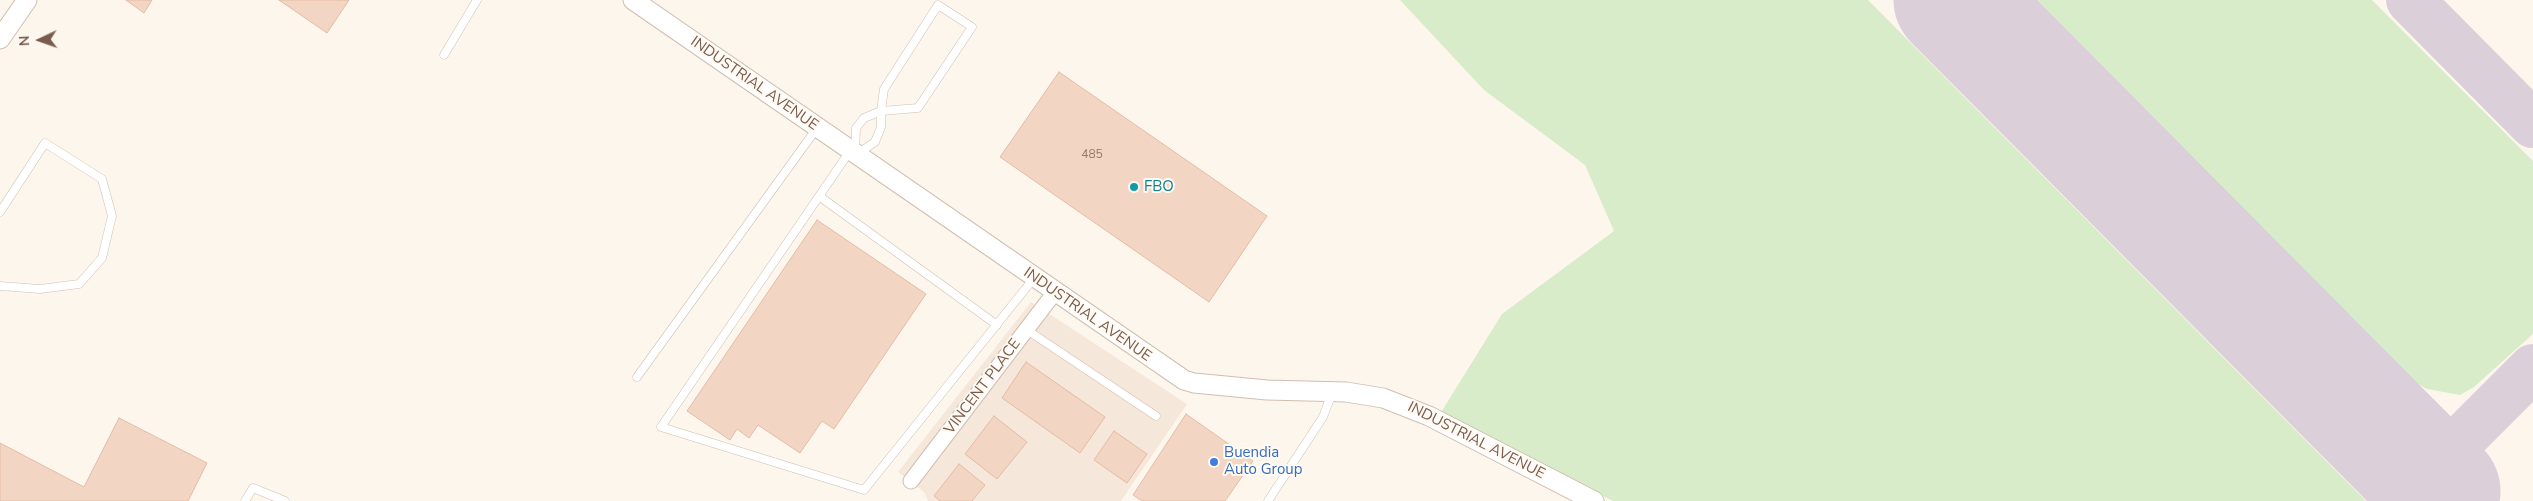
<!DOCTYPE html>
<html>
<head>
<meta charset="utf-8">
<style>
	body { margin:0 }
	#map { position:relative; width:2533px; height:501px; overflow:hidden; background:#fdf6ec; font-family:"Nunito Sans",sans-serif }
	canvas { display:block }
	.north { position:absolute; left:15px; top:15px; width:50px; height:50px; -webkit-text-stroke:4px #fffaf3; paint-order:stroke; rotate:267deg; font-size:14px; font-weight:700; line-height:20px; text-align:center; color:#7a5c4d }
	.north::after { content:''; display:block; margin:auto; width:18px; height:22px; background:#7a5c4d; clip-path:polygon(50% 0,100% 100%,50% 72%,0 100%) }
</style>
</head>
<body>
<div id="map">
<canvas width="2533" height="501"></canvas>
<div class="north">N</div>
</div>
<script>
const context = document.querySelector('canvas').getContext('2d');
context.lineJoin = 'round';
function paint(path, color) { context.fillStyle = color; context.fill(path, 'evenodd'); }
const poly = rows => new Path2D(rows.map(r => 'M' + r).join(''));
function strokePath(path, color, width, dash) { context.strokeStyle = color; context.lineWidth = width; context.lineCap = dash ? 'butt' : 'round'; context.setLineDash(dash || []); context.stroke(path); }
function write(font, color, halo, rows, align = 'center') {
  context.font = font + ' "Nunito Sans",sans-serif'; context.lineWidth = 4; context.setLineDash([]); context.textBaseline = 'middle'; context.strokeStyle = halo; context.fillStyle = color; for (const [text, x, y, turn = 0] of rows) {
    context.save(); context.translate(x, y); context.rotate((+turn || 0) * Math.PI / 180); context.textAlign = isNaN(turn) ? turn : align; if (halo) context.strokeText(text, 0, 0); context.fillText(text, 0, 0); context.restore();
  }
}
paint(poly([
	[1031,302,1187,404,1121,501,928,501,924,492,898,472]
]), '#f5e8da');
paint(poly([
	[1400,0,1868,0,2366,501,1613,501,1440,414,1502,314,1614,231,1585,165,1484,90],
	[2031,0,2372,0,2533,161,2533,334,2474,387,2460,395,2427,389,2410,379]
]), '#d8ecc9');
strokePath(poly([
	[2410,0,2533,124],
	[2426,475,2533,368]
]), '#dbcfda', 48);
strokePath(poly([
	[1953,0,2441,491]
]), '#dbcfda', 119);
const building = poly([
	[126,0,152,0,144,13,126,0],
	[279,0,349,0,327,33,279,0],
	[1059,72,1267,216,1209,302,1000,157,1059,72],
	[817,220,926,294,834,429,822,421,800,453,758,425,749,438,737,429,730,440,687,411,817,220],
	[1026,362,1105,417,1080,453,1002,398,1026,362],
	[1186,414,1253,461,1225,501,1142,501,1133,495,1186,414],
	[994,416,1027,442,997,479,965,454,994,416],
	[119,418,207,463,188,501,0,501,0,443,84,487,119,418],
	[1114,431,1147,454,1127,483,1094,460,1114,431],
	[959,464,985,485,972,501,940,501,934,496,959,464]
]);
paint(building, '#f3d5c3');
strokePath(building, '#e6bba3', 1);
const service = poly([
	[444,55,477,0],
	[850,151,661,427,864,490,1034,278],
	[855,153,856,128,864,118,881,111,918,108,972,27,938,5,884,89,881,111,881,127,875,142,857,154],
	[819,196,997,325],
	[0,212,45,143,102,179,112,216,102,258,79,284,40,289,0,286],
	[1027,330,1156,416],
	[637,377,817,128],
	[245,501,253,488,285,501],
	[1268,501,1323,417,1332,393]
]);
const minor = poly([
	[911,481,1055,292]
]);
const tertiary = poly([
	[633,0,1184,380,1194,383,1267,390,1346,392,1383,398,1429,416,1594,501],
	[0,39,27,0]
]);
strokePath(service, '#d1beb0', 9);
strokePath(minor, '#d1beb0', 17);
strokePath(tertiary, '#d1beb0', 21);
strokePath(service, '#fff', 8);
strokePath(minor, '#fff', 15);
strokePath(tertiary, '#fff', 19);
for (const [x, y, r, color] of [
	[1134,187,5,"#0f9aa8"],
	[1214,462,5,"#3f7fe0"]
]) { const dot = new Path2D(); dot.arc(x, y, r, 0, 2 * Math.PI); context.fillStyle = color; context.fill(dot); strokePath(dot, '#fffaf3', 2); }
write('12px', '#987a6a', null, [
	["485",1092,155]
]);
write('15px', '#7a5c4d', '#fffaf3', [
	["INDUSTRIAL AVENUE",754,84,35],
	["INDUSTRIAL AVENUE",1087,315,35],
	["VINCENT PLACE",983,387,-53],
	["INDUSTRIAL AVENUE",1476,441,27]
]);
write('15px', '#0d838f', '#fffaf3', [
	["FBO",1144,187]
], 'left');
write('15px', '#366cbe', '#fffaf3', [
	["Buendia",1224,453],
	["Auto Group",1224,470]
], 'left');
</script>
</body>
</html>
